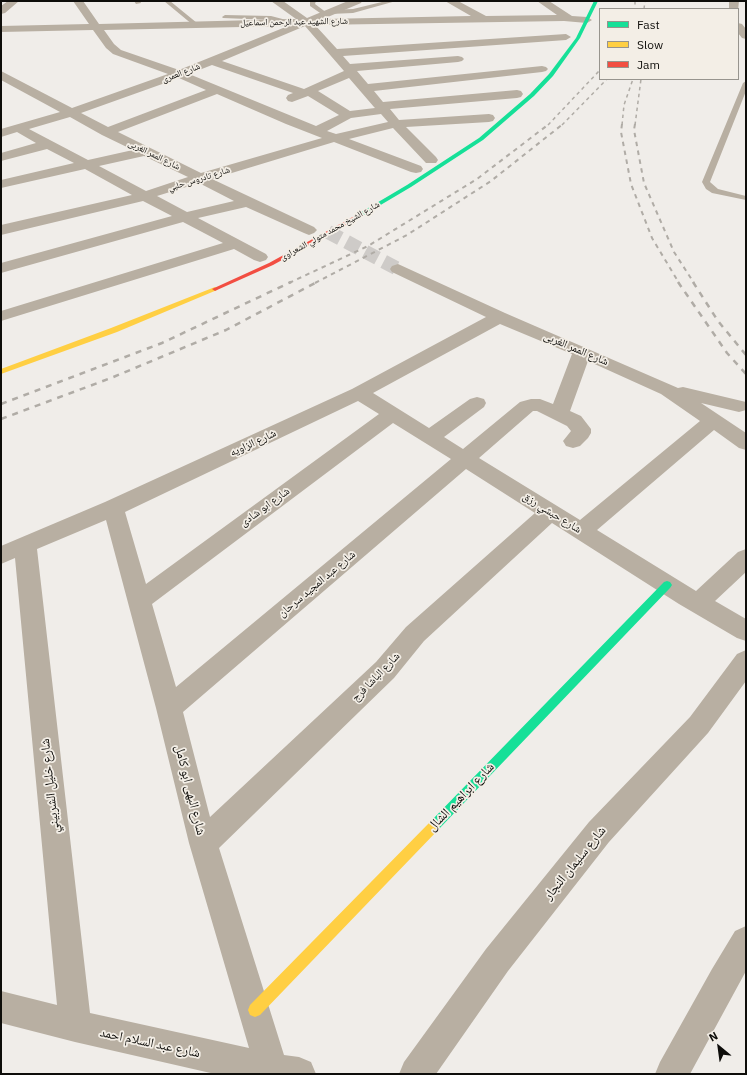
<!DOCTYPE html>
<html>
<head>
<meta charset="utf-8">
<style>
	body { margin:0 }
	#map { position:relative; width:747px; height:1075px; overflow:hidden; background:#f0ede9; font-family:"IBM Plex Sans",sans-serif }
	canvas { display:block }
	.frame { position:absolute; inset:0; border:2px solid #0e0d0a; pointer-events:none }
	.legend { position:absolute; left:599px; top:8px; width:140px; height:72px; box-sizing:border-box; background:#f3eee6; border:1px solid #97948e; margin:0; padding:5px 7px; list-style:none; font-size:12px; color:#0e0d0a }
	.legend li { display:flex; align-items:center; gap:8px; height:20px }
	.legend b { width:20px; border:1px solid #97948e }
	.north { position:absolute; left:699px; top:1027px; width:40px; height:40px; -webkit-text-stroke:3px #f3eee6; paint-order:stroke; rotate:331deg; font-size:11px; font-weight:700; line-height:16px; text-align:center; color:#0e0d0a }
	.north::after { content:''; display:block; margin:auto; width:14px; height:18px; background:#0e0d0a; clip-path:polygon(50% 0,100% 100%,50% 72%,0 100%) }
</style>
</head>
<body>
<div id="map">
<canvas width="747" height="1075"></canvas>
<div class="frame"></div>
<ul class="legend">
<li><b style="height:5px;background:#16e098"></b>Fast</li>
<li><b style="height:5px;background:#ffcf43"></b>Slow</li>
<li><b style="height:5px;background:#f24e42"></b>Jam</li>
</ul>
<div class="north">N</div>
</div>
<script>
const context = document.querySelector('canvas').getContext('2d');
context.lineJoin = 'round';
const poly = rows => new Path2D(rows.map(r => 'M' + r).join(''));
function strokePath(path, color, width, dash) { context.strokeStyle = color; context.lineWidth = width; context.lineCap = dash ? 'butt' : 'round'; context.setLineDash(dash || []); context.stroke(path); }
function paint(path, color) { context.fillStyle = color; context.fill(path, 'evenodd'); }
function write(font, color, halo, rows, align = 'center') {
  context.font = font + ' "IBM Plex Sans","Noto Naskh Arabic",sans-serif'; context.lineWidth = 3.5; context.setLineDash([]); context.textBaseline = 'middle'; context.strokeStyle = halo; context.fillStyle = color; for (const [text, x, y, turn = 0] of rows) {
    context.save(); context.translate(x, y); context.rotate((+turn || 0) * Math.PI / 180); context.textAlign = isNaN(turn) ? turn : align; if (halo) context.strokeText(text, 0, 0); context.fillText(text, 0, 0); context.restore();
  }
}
strokePath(poly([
	[328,232,398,269]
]), '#cecbc8', 14, [14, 7]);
paint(poly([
	[134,1,140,1,141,3,136,4,134,1],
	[164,1,170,1,197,23,197,25,193,25,164,1],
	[310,1,316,1,315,4,327,13,327,15,323,15,310,6,310,1],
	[386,1,396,1,353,13,330,14,327,12,330,10,353,9,386,1],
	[225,15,271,16,294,22,291,24,271,20,223,18,222,17,225,15],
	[746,81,746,91,710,182,718,189,746,196,746,200,712,193,706,189,702,182,743,83,746,81]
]), '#b8afa2');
paint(poly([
	[8,1,19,1,5,13,1,14,1,6,8,1],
	[73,1,83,1,99,24,296,19,271,1,283,1,307,18,348,1,362,1,361,3,323,19,471,16,445,1,458,1,486,16,557,15,537,1,549,1,572,16,587,17,592,20,587,23,564,21,315,25,337,49,566,34,571,37,566,40,343,56,350,64,458,56,462,57,464,59,462,61,458,62,357,71,368,84,542,66,546,67,548,69,546,71,542,72,374,91,383,102,517,90,521,91,523,94,521,97,517,98,390,109,399,120,489,114,493,115,495,118,493,121,489,122,406,127,436,157,438,160,436,163,426,163,393,128,349,139,421,166,423,169,421,172,416,173,411,172,334,142,212,179,314,227,317,230,314,233,309,235,304,233,246,207,198,218,266,254,268,257,266,260,260,262,254,260,234,249,1,321,1,311,223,243,183,222,1,273,1,263,172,216,143,201,1,235,1,225,132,195,85,169,1,188,1,180,74,163,47,149,1,161,1,153,36,143,17,132,1,137,1,129,60,112,1,80,1,71,72,108,168,74,113,54,106,48,93,30,1,32,1,26,89,24,73,1],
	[288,26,179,70,121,50,114,44,104,30,288,26],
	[305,26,344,71,304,89,222,61,305,26],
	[212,65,293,93,288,95,286,98,288,101,292,102,308,96,339,115,316,126,189,74,212,65],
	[179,78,206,90,108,127,81,113,179,78],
	[349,78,374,107,375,108,350,111,318,91,349,78],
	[217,94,286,124,322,138,201,173,118,132,217,94],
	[381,114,388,122,336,134,327,131,351,118,381,114],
	[70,117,102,135,133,150,88,160,29,129,70,117],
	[144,156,188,177,146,191,99,166,144,156],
	[199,183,234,201,187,212,157,196,199,183],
	[729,1,739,1,738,11,738,9,729,9,729,1],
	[738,23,742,24,746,29,746,39,742,38,738,33,738,23],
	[398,264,505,313,678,388,683,387,746,402,746,410,739,412,701,403,746,433,746,450,739,448,714,430,597,530,696,591,738,552,746,549,746,572,715,601,746,619,746,641,737,638,679,604,552,523,424,641,394,678,219,848,284,1055,299,1057,311,1062,316,1074,215,1074,75,1042,1,1023,1,991,57,1005,15,558,1,564,1,546,105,502,352,389,486,317,392,272,390,269,392,266,398,264],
	[500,324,572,354,553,404,540,399,531,399,520,402,463,449,444,437,484,407,486,403,484,399,477,397,470,399,429,428,373,393,500,324],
	[588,361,661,394,700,421,580,520,479,458,533,411,537,411,567,426,571,431,563,441,566,446,573,448,580,446,588,438,591,433,591,429,581,416,570,411,588,361],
	[358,401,379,414,146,584,125,512,358,401],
	[393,423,451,459,176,687,152,604,393,423],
	[466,469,535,513,406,627,376,662,210,817,183,712,466,469],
	[106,520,156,708,189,843,249,1048,90,1013,37,549,106,520],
	[746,650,746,681,708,733,609,842,508,971,436,1074,399,1074,404,1062,486,949,589,822,690,717,737,654,746,650],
	[746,926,746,971,690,1074,655,1074,660,1062,712,969,735,931,746,926]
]), '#b8afa2');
paint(poly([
	[594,1,598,1,580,38,553,76,534,96,483,140,411,187,362,216,358,216,358,214,407,185,479,138,530,94,549,74,576,38,594,1],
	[667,581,670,582,672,585,670,588,438,830,434,832,430,830,428,826,430,822,664,582,667,581]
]), '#16e098');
paint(poly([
	[215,287,218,289,217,290,117,332,1,374,1,369,111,328,215,287],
	[434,820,438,822,440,826,438,830,260,1015,255,1017,250,1015,248,1010,250,1005,430,822,434,820]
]), '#ffcf43');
paint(poly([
	[360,213,363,215,362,216,273,265,217,290,215,291,212,289,269,263,360,213]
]), '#f24e42');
strokePath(poly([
	[635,1,635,9],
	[644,9,645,1],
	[548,125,600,70],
	[562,125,607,79],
	[622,125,624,105,633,79],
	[635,125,641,79]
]), '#b0aca6', 1.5, [3.5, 3.5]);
strokePath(poly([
	[622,124,621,132,631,184,652,238,679,283],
	[635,124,634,130,644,183,674,252,694,283],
	[289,283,368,246,477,179,549,124],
	[315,283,407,235,491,181,563,124]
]), '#b0aca6', 2, [4.5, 4.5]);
strokePath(poly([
	[678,282,727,353,746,374],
	[693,282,718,321,746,355],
	[1,404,162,343,291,282],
	[1,419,111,378,226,330,317,282]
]), '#b0aca6', 2.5, [6, 6]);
write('9px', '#0e0d0a', '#f3eee6', [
	["شارع الشهيد عبد الرحمن اسماعيل",294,22,-1],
	["شارع العمرى",181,73,-21],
	["شارع الممر الغربى",154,155,26],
	["شارع تادروس حلبي",199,179,-17],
	["شارع الشيخ محمد متولي الشعراوى",330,231,-29]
]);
write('11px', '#0e0d0a', '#f3eee6', [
	["شارع الممر الغربى",576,349,23],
	["شارع الزاويه",253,443,-25],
	["شارع ابو شادى",265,507,-36],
	["شارع حبشي رزق",552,513,32],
	["شارع عبد المجيد سرحان",317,584,-40],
	["شارع الباشا فرج",376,677,-46]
]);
write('13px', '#0e0d0a', '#f3eee6', [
	["شارع خليل الشربيني",50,786,-96],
	["شارع البهى ابو كامل",190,790,76],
	["شارع ابراهيم الشال",461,797,-46],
	["شارع سليمان النجار",575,863,-51],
	["شارع عبد السلام احمد",150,1043,12]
]);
</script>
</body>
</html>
